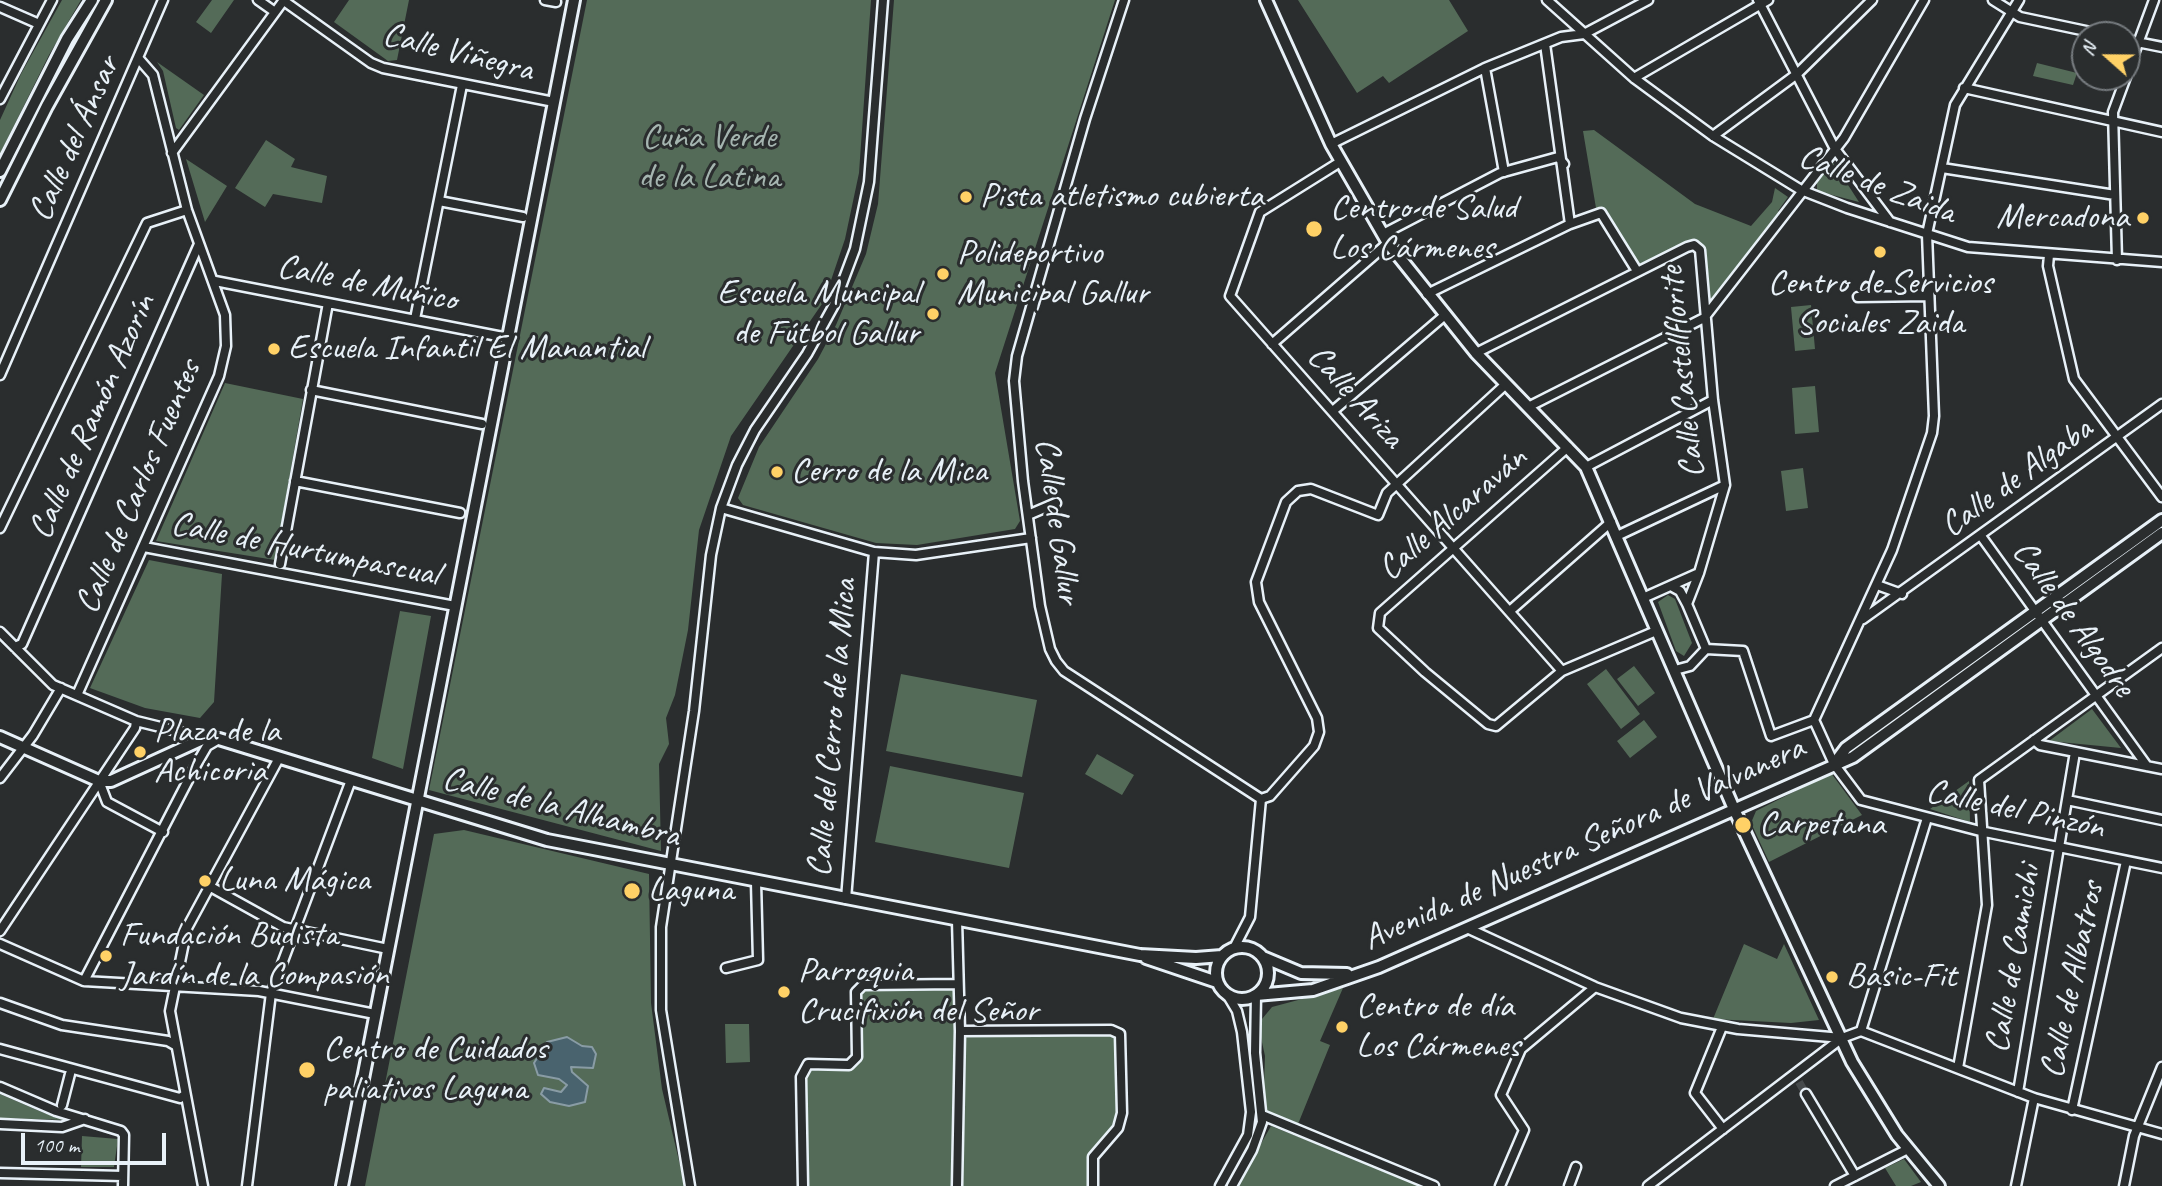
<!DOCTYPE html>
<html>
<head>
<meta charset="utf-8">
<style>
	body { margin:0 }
	#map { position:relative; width:2162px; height:1186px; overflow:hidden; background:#2a2d2e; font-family:Caveat,sans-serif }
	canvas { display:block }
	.north { position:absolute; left:2071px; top:21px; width:70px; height:70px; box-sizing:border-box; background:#2a2d2e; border:2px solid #767b7f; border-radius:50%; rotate:291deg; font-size:19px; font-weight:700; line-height:28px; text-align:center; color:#e8f1f8 }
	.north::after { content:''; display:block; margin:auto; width:24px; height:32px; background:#ffd166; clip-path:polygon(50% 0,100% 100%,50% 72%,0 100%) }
	.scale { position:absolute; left:21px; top:1133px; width:145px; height:32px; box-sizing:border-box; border:4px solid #e8f1f8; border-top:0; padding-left:9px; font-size:21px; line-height:24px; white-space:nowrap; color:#e8f1f8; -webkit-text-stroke:5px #2a2d2e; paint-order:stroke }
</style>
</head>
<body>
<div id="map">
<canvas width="2162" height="1186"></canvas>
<div class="north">N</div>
<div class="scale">100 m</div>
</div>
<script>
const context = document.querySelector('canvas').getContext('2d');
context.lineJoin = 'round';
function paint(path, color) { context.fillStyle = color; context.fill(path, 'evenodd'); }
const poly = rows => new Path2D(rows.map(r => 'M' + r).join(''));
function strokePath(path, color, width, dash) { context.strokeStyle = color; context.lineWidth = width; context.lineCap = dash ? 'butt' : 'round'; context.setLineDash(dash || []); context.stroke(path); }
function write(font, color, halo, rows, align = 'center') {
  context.font = font + ' Caveat,sans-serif'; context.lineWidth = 6; context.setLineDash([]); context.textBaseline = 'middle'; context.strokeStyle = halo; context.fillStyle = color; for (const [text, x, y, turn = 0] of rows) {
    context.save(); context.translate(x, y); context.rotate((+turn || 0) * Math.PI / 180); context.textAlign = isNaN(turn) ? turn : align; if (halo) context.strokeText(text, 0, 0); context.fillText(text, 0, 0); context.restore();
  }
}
paint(poly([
	[62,0,81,0,49,55,0,154,0,120,21,74],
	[212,0,234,0,211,33,196,22],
	[349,0,409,0,397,60,388,61,334,22],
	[587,0,871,0,859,173,845,239,824,301,731,436,699,530,688,630,675,695,666,718,669,744,659,764,661,851,429,790],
	[894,0,1115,0,995,373,1020,521,1015,529,917,545,876,543,743,505,738,498,759,447,818,359,836,325,866,254,878,204],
	[1298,0,1449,0,1468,31,1389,83,1383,76,1357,93],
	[157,62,204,95,179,130,176,128,163,71],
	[2037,63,2077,73,2073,85,2033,76],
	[1594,130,1695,204,1751,226,1772,202,1775,188,1788,197,1778,211,1782,214,1704,318,1700,250,1694,245,1637,271,1596,208,1583,131],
	[266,140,295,159,291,167,327,176,322,203,273,194,265,207,235,188],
	[186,159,227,186,205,222],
	[1833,163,1843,172,1841,174,1859,202,1817,191,1817,181],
	[1811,305,1815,349,1795,351,1791,307],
	[225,383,303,399,275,560,156,541],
	[1815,386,1819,432,1795,434,1792,388],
	[1803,468,1808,508,1786,511,1781,471],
	[149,560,222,574,214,702,200,718,145,708,90,688],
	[1668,595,1675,599,1692,643,1684,656,1676,651,1658,602],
	[400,611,431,616,403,769,372,758],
	[1634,666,1655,693,1638,706,1617,679],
	[1606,669,1640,714,1621,729,1587,684],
	[901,674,1037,700,1022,777,886,751],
	[2092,709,2121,748,2049,741],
	[1644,720,1657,737,1630,758,1617,741],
	[1097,754,1134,775,1122,795,1085,774],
	[890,766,1024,793,1009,868,875,842],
	[1831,773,1862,815,1769,862,1751,823,1756,811],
	[1969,781,1970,822,1930,809],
	[464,830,649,874,651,1003,662,1089,685,1186,365,1186,434,834],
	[1744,944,1777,959,1784,944,1819,1020,1791,1023,1713,1019],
	[958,984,960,1031,1111,1030,1123,1043,1118,1128,1093,1157,1093,1186,803,1186,804,1067,849,1065,857,1057,856,992,863,985],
	[1343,988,1320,1041,1330,1045,1296,1129,1263,1115,1265,1056,1260,1033,1262,1019,1272,1007],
	[725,1024,749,1024,750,1062,726,1063],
	[0,1094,44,1113,65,1120,0,1118],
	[1271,1126,1423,1186,1237,1186],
	[82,1136,118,1139,114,1167,81,1167],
	[1904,1159,1921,1182,1911,1186,1896,1186,1885,1168]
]), '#546b58');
const water = poly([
	[567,1037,582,1046,592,1047,596,1054,593,1068,571,1067,572,1072,588,1086,585,1102,569,1106,550,1102,541,1094,544,1088,561,1092,567,1085,559,1079,538,1075,534,1063,547,1042,567,1037]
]);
paint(water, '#49636e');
strokePath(water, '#899ca5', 2);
strokePath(poly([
	[1799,1082,1806,1094]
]), '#464a4c', 8, [8, 4]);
const street = poly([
	[258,0,275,12],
	[545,0,556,2],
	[1124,0,1085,119,1017,356,1014,381,1023,481,1040,606,1050,649,1056,661,1064,671,1261,799,1250,917,1234,948],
	[1547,0,1634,78,1713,136,1801,190,1847,208,1968,247,2162,262],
	[1758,0,1835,149,1890,222],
	[1993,0,2020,17,2105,35],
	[284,1,371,63,383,68,554,102],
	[0,7,39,24],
	[2127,40,2162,47],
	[1545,44,1570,224],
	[1485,68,1504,172],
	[2127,73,2154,0],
	[1634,78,1768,0],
	[1964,88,2162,132],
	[0,99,52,0],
	[1713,136,1797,74,1872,0],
	[1331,144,1485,68,1561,37,1584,34,1648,0],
	[172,153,284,0],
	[1340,162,1260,212,1230,296,1562,671],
	[1942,168,2115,195],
	[439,201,523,217],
	[1383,234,1500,173,1558,157,1564,164],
	[2049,255,2048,266,2074,379,2162,497],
	[2117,260,2113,112,2126,77],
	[215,281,508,338],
	[1427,294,1570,224,1601,213,1637,271],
	[1858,297,1928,296],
	[415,319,462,85],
	[1272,344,1388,243],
	[1476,353,1687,247,1694,245,1700,250,1713,400,1725,485,1699,573,1687,604,1706,649],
	[0,375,163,0],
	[311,390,482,424],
	[1528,407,1704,318,1844,138,1924,0],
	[1334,410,1445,315],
	[1568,447,1380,613,1378,628,1425,672,1488,724,1496,726,1562,671,1656,631],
	[1586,467,1713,400],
	[295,481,460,513],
	[721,508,874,552],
	[1028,515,1056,503],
	[0,528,147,223,187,210],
	[1617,536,1725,485],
	[1981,536,2147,766],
	[144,547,455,606],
	[280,564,328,303],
	[1877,585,1902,594],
	[1671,586,1680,591,1687,604],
	[1643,598,1699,573],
	[1511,610,1611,522],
	[1863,619,2162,404],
	[0,632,53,685,136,721,205,738],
	[15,647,22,644,199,244],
	[1675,670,1690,666,1706,649,1743,651,1771,736,1814,720],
	[77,695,219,376,226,346,225,315,187,210,153,75,139,59],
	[1814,720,1892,550,1932,433,1934,416,1927,234,1955,105,2019,0],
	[1814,720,1834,764,1861,800,1980,831,2162,868],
	[2034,740,2040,745,2162,769],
	[0,778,33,735,61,688],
	[99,781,107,802,163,832],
	[1261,799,1270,796,1314,746,1319,732,1317,718,1259,602,1256,582,1286,502,1298,491,1311,489,1378,515,1387,493,1506,384],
	[2067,800,2162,820],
	[209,886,283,927,388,949],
	[846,899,874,552,916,555,1031,538],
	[957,920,960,1031,1111,1030,1120,1034,1122,1113,1118,1128,1093,1157,1093,1186],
	[1467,928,1595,987,1681,1018,1738,1029,1842,1038,1861,1031,2034,1098,2162,1134],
	[0,931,135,728,136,721],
	[0,944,84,981,259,991,375,1014],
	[726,968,758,960,756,882],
	[84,981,196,765,207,746,219,739],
	[0,1003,62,1025,168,1041,175,1045],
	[1722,1027,1695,1093,1723,1129],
	[1861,1031,1927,818],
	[0,1049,180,1098,185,1095],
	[1958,1068,1987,905,1979,780,2162,648],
	[0,1087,56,1111,121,1131,124,1135,123,1186],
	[2018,1092,2075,752],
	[1806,1094,1855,1176],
	[62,1105,70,1074],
	[2072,1110,2126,861],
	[1262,1115,1434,1186],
	[0,1124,62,1127,85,1119],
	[0,1173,123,1176],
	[203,1186,170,1011,187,928,279,758],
	[247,1186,271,993,351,780],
	[690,1186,661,1010,661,927,694,711,711,555,721,508,737,465,755,430,807,354,834,305,855,249,869,182,883,0],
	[803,1186,801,1077,808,1064,849,1065,857,1057,856,992,863,985,958,984],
	[957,1186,960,1031],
	[1220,1186,1248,1135,1251,1112,1242,1032,1237,1011,1228,996],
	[1232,1186,1252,1150,1262,1122,1255,1053,1256,995],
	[1500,1186,1524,1130,1501,1095,1521,1049,1595,987],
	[1569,1186,1576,1167],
	[1648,1186,1842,1038],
	[1835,1186,1908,1149],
	[2016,1186,2034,1098],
	[2124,1186,2134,1136,2162,1067]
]);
const secondary = poly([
	[1266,0,1331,144,1388,243,1476,353,1586,467,1734,809,1852,1062,1897,1135,1939,1186],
	[0,171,67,39,92,0],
	[0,200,47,106,106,0],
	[0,737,99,781,111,781,205,738,219,739,547,840,1140,955,1196,958,1222,956],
	[1834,764,1846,748,2162,520],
	'1216 973a26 26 0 1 1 52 0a26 26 0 1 1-52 0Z',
	[1263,957,1301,973,1347,974],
	[1146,958,1217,982],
	[1256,995,1313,990,1379,967,1853,757,2162,533],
	[342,1186,574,0]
]);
strokePath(street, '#e8f1f8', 13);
strokePath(secondary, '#e8f1f8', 16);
strokePath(street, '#2a2d2e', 8);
strokePath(secondary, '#2a2d2e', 10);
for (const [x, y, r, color] of [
	[966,197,7,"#ffd166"],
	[2143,218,7,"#ffd166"],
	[1314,229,9,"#ffd166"],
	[1880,252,7,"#ffd166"],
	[943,274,7,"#ffd166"],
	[933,314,7,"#ffd166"],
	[274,349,7,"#ffd166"],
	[777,472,7,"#ffd166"],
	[140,752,7,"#ffd166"],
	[1743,825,9,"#ffd166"],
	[205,881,7,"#ffd166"],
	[632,891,9,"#ffd166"],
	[106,956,7,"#ffd166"],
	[1832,977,7,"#ffd166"],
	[784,992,7,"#ffd166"],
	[1342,1027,7,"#ffd166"],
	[307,1070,9,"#ffd166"]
]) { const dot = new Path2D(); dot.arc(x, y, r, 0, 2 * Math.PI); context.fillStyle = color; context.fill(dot); strokePath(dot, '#2a2d2e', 2.5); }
write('35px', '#e8f1f8', '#2a2d2e', [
	["Calle Viñegra",458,53,14],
	["Calle del Ánsar",75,139,-66],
	["Calle de Zaida",1877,185,21],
	["Calle de Muñico",367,284,11],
	["Calle Castellflorite",1683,372,-96],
	["Calle Ariza",1355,397,48],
	["Calle de Ramón Azorín",93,417,-66],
	["Calle de Algaba",2017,478,-36],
	["Calle de Carlos Fuentes",139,487,-67],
	["Calle Alcaraván",1453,514,-41],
	["Calle de Gallur",1057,521,82],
	["Calle de Hurtumpascual",305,550,11],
	["Calle de Algodre",2073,619,54],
	["Calle del Cerro de la Mica",833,728,-85],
	["Calle de la Alhambra",561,808,14],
	["Calle del Pinzón",2015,810,12],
	["Avenida de Nuestra Señora de Valvanera",1584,844,-24],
	["Calle de Camichi",2014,959,-80],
	["Calle de Albatros",2073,980,-78]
]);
write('35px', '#a5b5b0', '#2a2d2e', [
	["Cuña Verde",709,138],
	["de la Latina",709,178]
]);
write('35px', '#e8f1f8', '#2a2d2e', [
	["Pista atletismo cubierta",980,197],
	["Centro de Salud",1330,209],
	["Los Cármenes",1330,249],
	["Mercadona",2129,218,"right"],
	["Polideportivo",957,254],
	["Municipal Gallur",957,294],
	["Centro de Servicios",1880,284,"center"],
	["Sociales Zaida",1880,324,"center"],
	["Escuela Muncipal",919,294,"right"],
	["de Fútbol Gallur",919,334,"right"],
	["Escuela Infantil El Manantial",288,349],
	["Cerro de la Mica",791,472],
	["Plaza de la",154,732],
	["Achicoria",154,772],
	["Carpetana",1759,825],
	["Luna Mágica",219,881],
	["Laguna",648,891],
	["Fundación Budista",120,936],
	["Jardín de la Compasión",120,976],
	["Parroquia",798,972],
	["Crucifixión del Señor",798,1012],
	["Basic-Fit",1846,977],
	["Centro de día",1356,1007],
	["Los Cármenes",1356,1047],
	["Centro de Cuidados",323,1050],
	["paliativos Laguna",323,1090]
], 'left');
</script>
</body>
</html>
